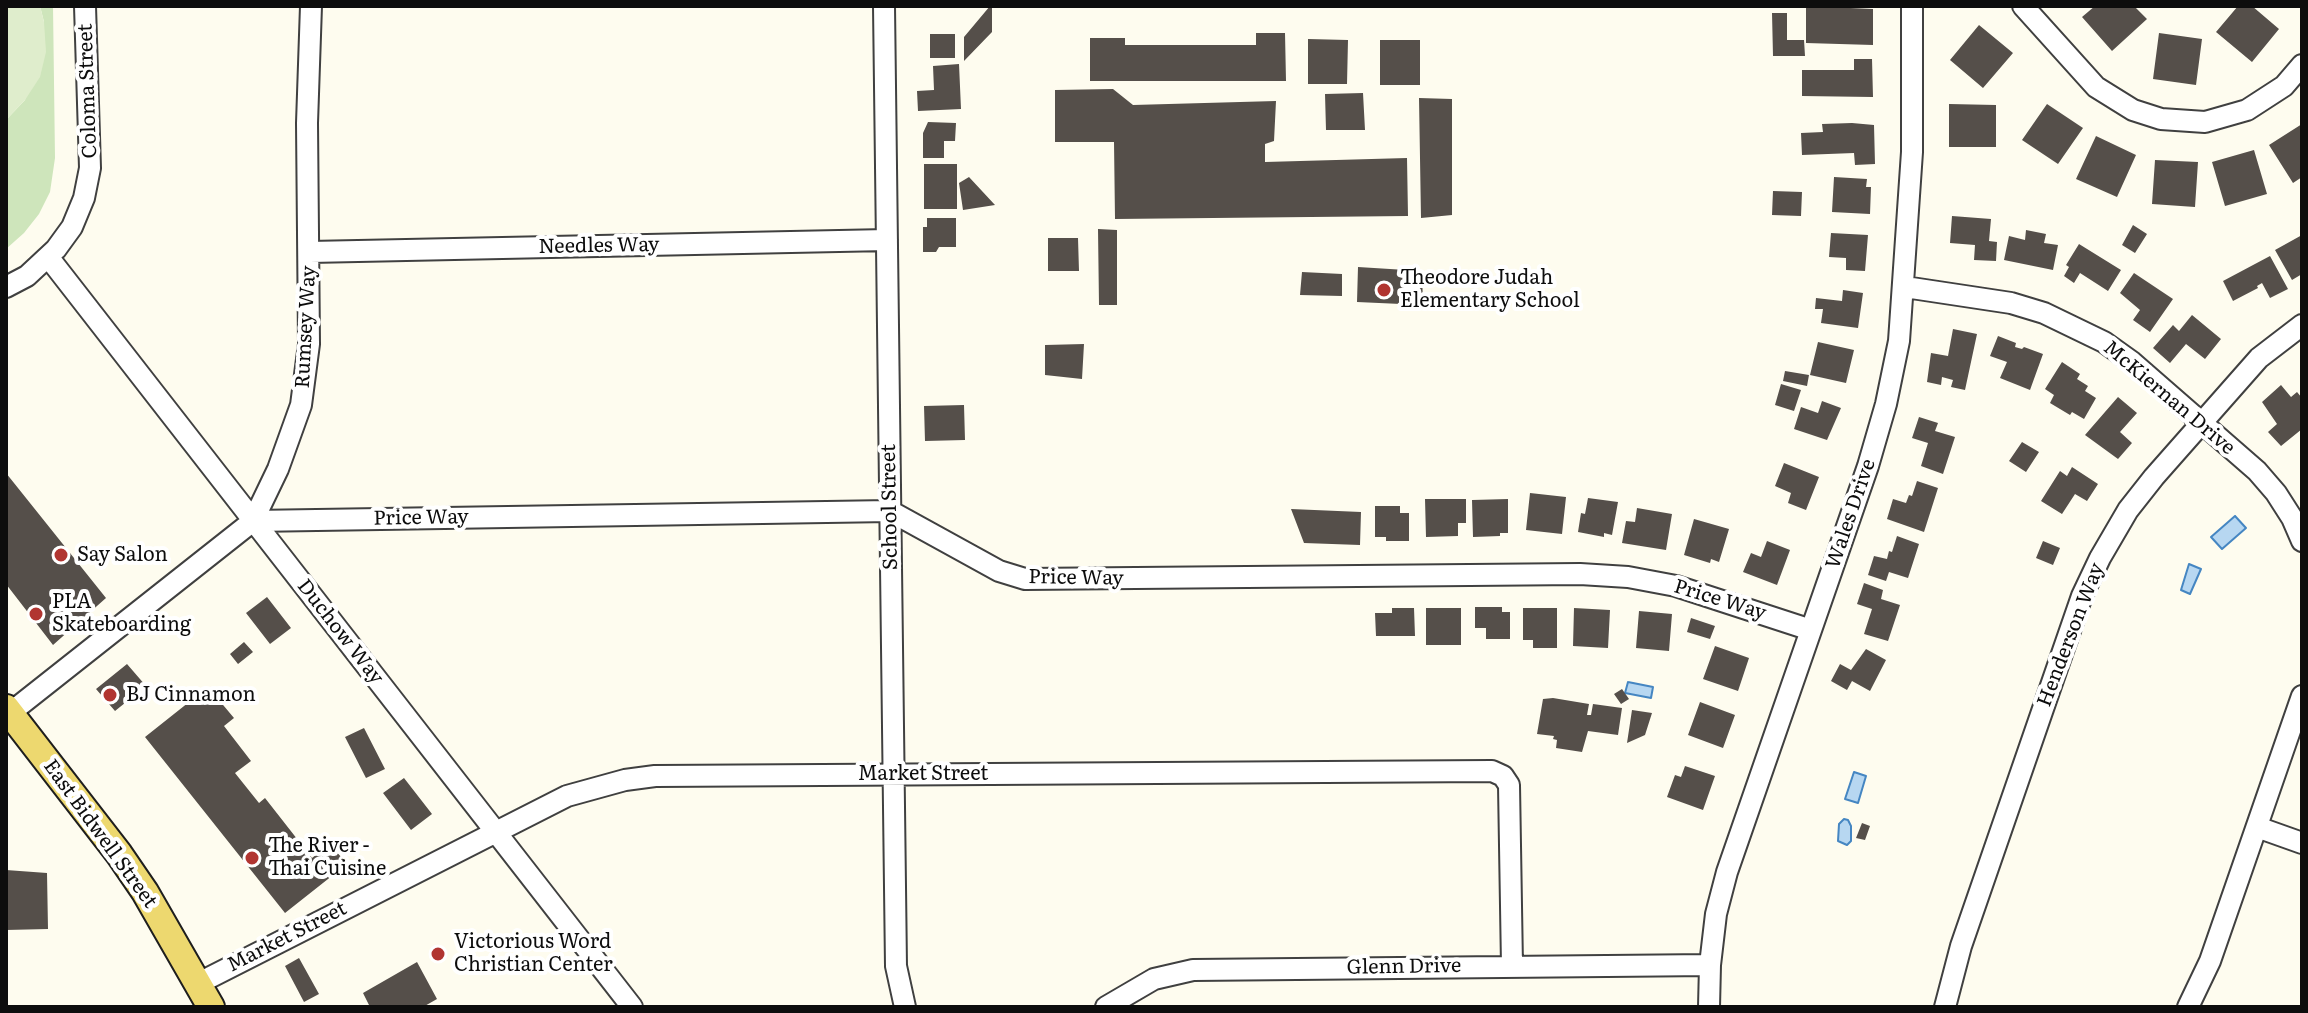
<!DOCTYPE html>
<html>
<head>
<meta charset="utf-8">
<style>
	body { margin:0 }
	#map { position:relative; width:2308px; height:1013px; overflow:hidden; background:#fefcef; font-family:Literata,serif }
	canvas { display:block }
	.frame { position:absolute; inset:0; border:8px solid #0d0d0d; pointer-events:none }
</style>
</head>
<body>
<div id="map">
<canvas width="2308" height="1013"></canvas>
<div class="frame"></div>
</div>
<script>
const context = document.querySelector('canvas').getContext('2d');
context.lineJoin = 'round';
function paint(path, color) { context.fillStyle = color; context.fill(path, 'evenodd'); }
const poly = rows => new Path2D(rows.map(r => 'M' + r).join(''));
function strokePath(path, color, width, dash) { context.strokeStyle = color; context.lineWidth = width; context.lineCap = dash ? 'butt' : 'round'; context.setLineDash(dash || []); context.stroke(path); }
function write(font, color, halo, rows, align = 'center') {
  context.font = font + ' Literata,serif'; context.lineWidth = 8; context.setLineDash([]); context.textBaseline = 'middle'; context.strokeStyle = halo; context.fillStyle = color; for (const [text, x, y, turn = 0] of rows) {
    context.save(); context.translate(x, y); context.rotate((+turn || 0) * Math.PI / 180); context.textAlign = isNaN(turn) ? turn : align; if (halo) context.strokeText(text, 0, 0); context.fillText(text, 0, 0); context.restore();
  }
}
paint(poly([
	[40,6,53,6,55,158,50,192,39,214,24,233,6,249,6,120,25,100,44,22]
]), '#cee5bb');
paint(poly([
	[6,6,40,6,44,22,46,52,40,77,25,100,6,120]
]), '#dfedcc');
const water = poly([
	[2235,516,2246,528,2222,549,2211,537,2235,516],
	[2189,564,2201,569,2190,594,2181,590,2189,564],
	[1628,682,1653,687,1651,698,1625,693,1628,682],
	[1854,772,1866,776,1858,803,1845,799,1854,772],
	[1844,819,1848,820,1851,826,1851,841,1847,845,1838,841,1839,824,1844,819]
]);
paint(water, '#b7d7f1');
strokePath(water, '#4586c2', 2);
paint(poly([
	[990,6,992,6,992,32,964,61,964,37],
	[1806,6,1873,9,1873,45,1806,43],
	[2095,6,2134,6,2147,19,2112,51,2082,17],
	[2238,6,2252,6,2279,29,2252,62,2216,32],
	[1772,13,1787,13,1787,40,1804,40,1805,56,1773,56],
	[1979,25,2013,53,1983,88,1950,60],
	[1256,33,1285,33,1286,81,1090,81,1090,38,1125,38,1125,45,1256,45],
	[2159,33,2202,39,2196,85,2153,79],
	[930,34,955,34,955,58,930,58],
	[1308,39,1348,40,1347,84,1308,84],
	[1380,40,1420,40,1420,85,1380,85],
	[1854,59,1872,59,1873,97,1802,96,1802,70,1854,70],
	[959,64,961,109,918,111,917,91,934,90,933,66],
	[1113,89,1133,105,1276,101,1274,141,1265,144,1265,162,1407,158,1408,216,1115,219,1114,142,1055,142,1055,90],
	[1363,93,1365,130,1326,130,1325,94],
	[1419,98,1452,99,1452,215,1421,218],
	[1949,104,1996,105,1996,147,1949,147],
	[2047,104,2083,128,2058,164,2022,140],
	[928,122,956,123,955,141,944,141,944,158,923,158,923,133],
	[1852,123,1874,125,1875,164,1855,165,1854,153,1802,155,1801,133,1823,132,1822,124],
	[2302,124,2302,177,2293,183,2269,145],
	[2096,136,2136,155,2117,197,2076,179],
	[2254,150,2267,194,2225,206,2212,162],
	[2155,160,2198,162,2195,207,2152,204],
	[924,164,957,164,957,209,924,209],
	[969,177,995,205,963,210,959,183],
	[1834,177,1867,179,1866,187,1871,187,1870,214,1832,212],
	[1773,191,1802,192,1801,216,1772,215],
	[1952,216,1991,219,1989,241,1997,242,1996,261,1974,260,1975,245,1950,243],
	[927,218,956,218,956,247,939,247,936,252,923,252,923,227,927,227],
	[2133,225,2147,234,2135,253,2122,245],
	[1098,229,1117,230,1117,305,1099,305],
	[2026,230,2046,234,2044,243,2058,245,2053,270,2004,260,2009,236,2025,240],
	[1831,233,1868,235,1865,271,1846,270,1846,258,1829,257],
	[2302,235,2302,274,2292,280,2275,250],
	[1048,238,1078,238,1079,271,1048,271],
	[2079,244,2121,270,2108,291,2080,273,2074,283,2064,276,2069,267,2066,265],
	[2270,256,2288,289,2270,298,2262,283,2257,286,2258,288,2233,301,2223,281],
	[1358,267,1422,271,1423,305,1357,302],
	[1302,272,1342,274,1342,296,1300,295],
	[2134,273,2173,299,2150,332,2133,320,2140,310,2120,293],
	[1843,290,1863,293,1858,328,1821,323,1823,309,1815,309,1816,298,1842,301],
	[2192,315,2221,339,2205,359,2186,344,2170,363,2153,348,2173,325,2179,331],
	[1953,329,1977,334,1965,390,1951,387,1953,380,1942,377,1941,385,1927,382,1931,353,1948,356],
	[1998,336,2016,343,2015,347,2022,349,2024,347,2043,354,2030,390,2000,378,2007,362,1990,356],
	[1818,342,1854,350,1846,383,1810,375],
	[1084,344,1082,379,1045,375,1045,345],
	[2062,362,2080,374,2077,379,2088,386,2085,391,2096,398,2084,419,2072,412,2070,415,2050,403,2054,395,2045,389],
	[1785,371,1809,375,1807,386,1783,381],
	[1781,384,1801,390,1794,411,1775,405],
	[2281,385,2291,397,2297,392,2302,398,2302,429,2281,446,2268,432,2277,424,2262,402],
	[2118,397,2137,413,2120,432,2132,443,2118,459,2085,435],
	[1822,401,1841,408,1827,440,1794,429,1801,407,1818,413],
	[964,405,965,440,925,441,924,406],
	[1919,417,1938,423,1935,431,1955,437,1943,474,1921,466,1928,443,1912,438],
	[2022,442,2039,452,2026,472,2009,461],
	[1784,463,1819,477,1806,510,1788,503,1791,493,1775,486],
	[2072,467,2098,484,2087,501,2075,494,2062,514,2041,501,2060,471,2067,476],
	[6,473,106,598,53,645,6,584],
	[1917,481,1938,488,1924,532,1887,519,1893,499,1906,503,1909,495,1912,496],
	[1530,493,1566,497,1562,534,1526,530],
	[1588,498,1618,502,1612,535,1604,533,1604,537,1578,532,1581,513,1585,514],
	[1425,499,1466,499,1466,523,1458,523,1458,536,1426,537],
	[1508,499,1508,533,1500,533,1500,536,1473,537,1472,500],
	[1375,506,1400,506,1400,513,1409,513,1409,541,1386,541,1386,537,1375,537],
	[1637,508,1672,514,1666,550,1622,543,1626,521,1635,522],
	[1291,509,1361,512,1360,545,1304,543],
	[1694,519,1729,529,1719,562,1711,559,1710,563,1684,555],
	[1897,536,1919,544,1908,578,1889,572,1886,581,1868,575,1874,556,1887,559,1889,551,1892,552],
	[1767,541,1790,550,1777,585,1743,572,1751,553,1761,557],
	[2043,541,2060,548,2053,565,2036,558],
	[1864,583,1883,590,1881,599,1900,605,1888,641,1864,634,1872,609,1857,604],
	[267,597,291,628,270,644,246,613],
	[1475,607,1502,607,1502,612,1510,612,1510,639,1486,639,1486,628,1475,628],
	[1392,608,1414,608,1415,636,1376,636,1375,613,1392,613],
	[1426,608,1461,608,1461,645,1426,645],
	[1523,608,1557,608,1557,648,1533,648,1533,640,1523,640],
	[1574,608,1610,610,1608,648,1573,646],
	[1639,611,1672,614,1669,651,1636,648],
	[1691,618,1715,626,1710,639,1687,632],
	[244,642,253,652,238,664,230,654],
	[1715,646,1749,658,1738,691,1703,679],
	[1866,649,1886,660,1870,691,1852,681,1847,690,1831,681,1840,664,1851,670],
	[127,664,146,686,115,711,96,689],
	[208,687,234,718,224,726,251,761,235,773,259,803,265,798,312,858,330,844,347,864,285,913,145,737],
	[1622,689,1629,699,1621,704,1614,694],
	[1553,698,1589,704,1587,715,1591,715,1593,704,1622,708,1618,735,1588,731,1582,752,1556,748,1557,740,1553,739,1554,736,1537,734,1543,699],
	[1700,702,1735,715,1723,748,1688,735],
	[1632,710,1652,713,1645,735,1627,743],
	[364,728,385,769,366,778,345,737],
	[1685,766,1715,776,1703,810,1667,797,1675,775,1681,777],
	[404,778,432,814,411,830,383,793],
	[1862,823,1870,826,1865,840,1856,838],
	[6,870,47,873,48,929,6,930],
	[299,958,319,994,304,1002,285,966],
	[417,962,437,999,423,1007,370,1007,363,993]
]), '#554f4a');
const minor = poly([
	[884,6,896,966,905,1007],
	[2023,6,2096,87,2133,110,2161,119,2205,122,2247,110,2284,86,2302,65],
	[310,252,887,240],
	[49,258,632,1007],
	[6,287,27,276,56,249,72,227,84,198,90,168,85,6],
	[1905,287,2011,303,2044,313,2104,342,2132,362,2257,471,2276,493,2292,518,2302,541],
	[253,521,890,511,999,571,1025,579,1580,574,1628,577,1676,586,1811,630],
	[10,713,253,521,278,469,301,405,309,344,307,123,311,6],
	[2257,827,2302,843],
	[197,984,567,796,625,780,655,776,1492,771,1503,776,1509,785,1512,966],
	[1106,1007,1154,979,1193,970,1710,965],
	[1709,1007,1710,965,1716,914,1727,872,1868,466,1886,404,1899,341,1912,152,1912,6],
	[1945,1007,1961,946,2082,596,2100,558,2128,510,2154,477,2259,358,2302,325],
	[2188,1007,2210,961,2302,696]
]);
const major = poly([
	[6,708,119,854,145,892,211,1007]
]);
strokePath(minor, '#404040', 24);
strokePath(major, '#1e1e1e', 30);
strokePath(minor, '#fff', 20);
strokePath(major, '#edd86f', 26);
for (const [x, y, r, color] of [
	[1384,290,8,"#b13531"],
	[61,555,8,"#b13531"],
	[36,614,8,"#b13531"],
	[110,695,8,"#b13531"],
	[252,858,8,"#b13531"],
	[438,954,8,"#b13531"]
]) { const dot = new Path2D(); dot.arc(x, y, r, 0, 2 * Math.PI); context.fillStyle = color; context.fill(dot); strokePath(dot, '#fff', 3); }
write('20px', '#0d0d0d', '#fff', [
	["Coloma Street",88,91,-92],
	["Needles Way",599,246,-1],
	["Rumsey Way",306,327,-87],
	["McKiernan Drive",2169,398,40],
	["School Street",890,507,-91],
	["Wales Drive",1851,514,-71],
	["Price Way",421,518,-1],
	["Price Way",1076,578,1],
	["Price Way",1720,600,17],
	["Duchow Way",340,632,52],
	["Henderson Way",2071,635,-69],
	["Market Street",923,774],
	["East Bidwell Street",100,834,54],
	["Market Street",287,937,-27],
	["Glenn Drive",1404,967,-1]
]);
write('20px', '#0d0d0d', '#fff', [
	["Theodore Judah",1400,278],
	["Elementary School",1400,301],
	["Say Salon",77,555],
	["PLA",52,602],
	["Skateboarding",52,625],
	["BJ Cinnamon",126,695],
	["The River -",268,846],
	["Thai Cuisine",268,869],
	["Victorious Word",454,942],
	["Christian Center",454,965]
], 'left');
</script>
</body>
</html>
